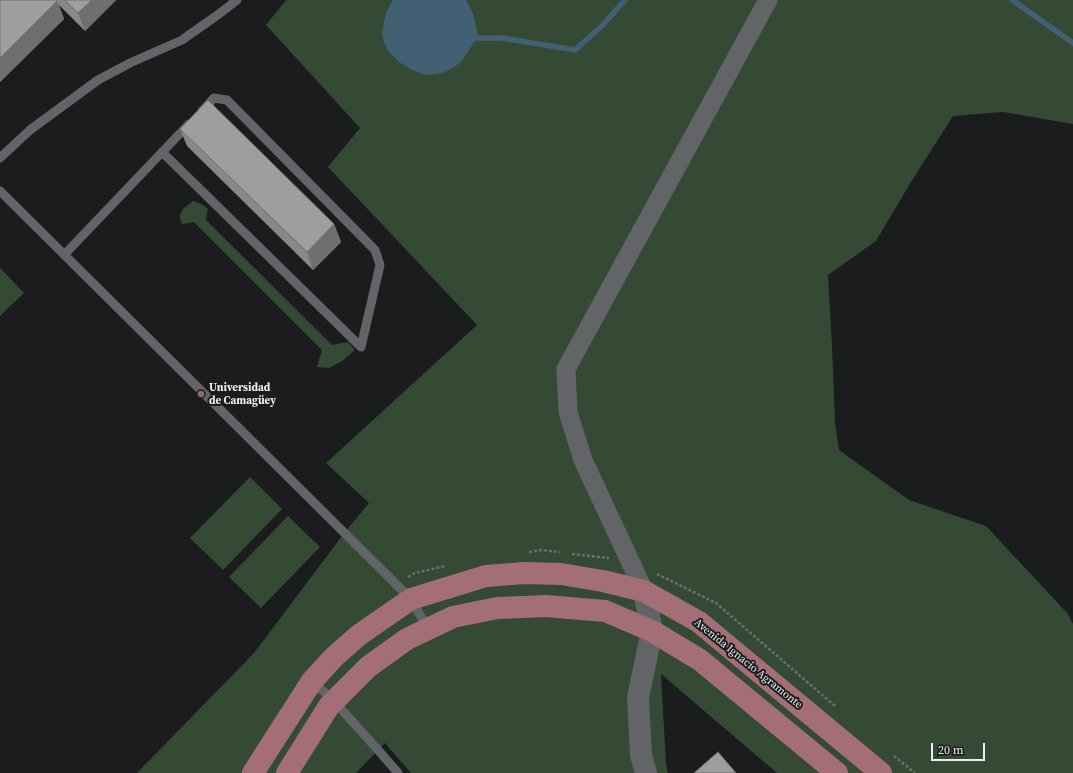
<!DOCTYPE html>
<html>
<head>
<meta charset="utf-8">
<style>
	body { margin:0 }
	#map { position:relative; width:1073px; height:773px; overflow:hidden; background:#1a1c1e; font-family:"Source Serif 4",serif }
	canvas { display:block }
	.scale { position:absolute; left:931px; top:743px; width:54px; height:18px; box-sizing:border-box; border:2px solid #ebedee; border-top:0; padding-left:5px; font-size:12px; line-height:14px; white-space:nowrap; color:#ebedee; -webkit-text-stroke:3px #1a1c1e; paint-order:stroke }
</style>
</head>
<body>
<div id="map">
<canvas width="1073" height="773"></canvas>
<div class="scale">20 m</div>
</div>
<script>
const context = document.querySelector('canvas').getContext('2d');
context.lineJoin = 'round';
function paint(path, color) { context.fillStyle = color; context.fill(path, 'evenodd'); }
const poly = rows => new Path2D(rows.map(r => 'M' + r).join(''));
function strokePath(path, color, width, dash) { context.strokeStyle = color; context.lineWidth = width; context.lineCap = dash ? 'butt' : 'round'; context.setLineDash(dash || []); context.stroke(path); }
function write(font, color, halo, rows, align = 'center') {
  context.font = font + ' "Source Serif 4",serif'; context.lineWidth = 4; context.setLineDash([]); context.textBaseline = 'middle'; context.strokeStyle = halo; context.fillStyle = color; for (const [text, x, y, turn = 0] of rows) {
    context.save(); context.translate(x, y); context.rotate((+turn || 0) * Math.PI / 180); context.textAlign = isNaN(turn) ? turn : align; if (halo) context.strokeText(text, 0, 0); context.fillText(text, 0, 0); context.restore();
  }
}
paint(poly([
	[286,0,1073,0,1073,124,1003,112,953,116,911,182,876,241,828,275,832,346,835,423,839,450,909,500,986,526,1068,614,1073,624,1073,773,777,773,661,674,666,764,668,773,411,773,385,743,356,773,137,773,254,653,345,532,369,503,326,463,477,325,328,167,360,128,266,25],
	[193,201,201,204,208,209,206,220,332,345,348,342,355,350,342,361,329,368,317,367,322,350,194,222,182,224,180,219,180,215,183,209],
	[0,268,24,293,0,316],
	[250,477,282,509,223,570,190,538],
	[288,516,320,547,261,608,229,577]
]), '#344a35');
paint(poly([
	[393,0,466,0,473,14,477,30,477,38,461,62,453,68,442,73,426,75,412,70,399,62,389,52,384,42,382,34,386,12]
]), '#426074');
strokePath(poly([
	[1012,0,1073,43],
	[477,38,502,38,575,50,602,26,625,0]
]), '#426074', 5.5);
strokePath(poly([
	[529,552,540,550,560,552],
	[572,554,609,558],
	[657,574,716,603,835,706],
	[408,577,415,573,445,566],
	[894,756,915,773]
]), '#6c6e6f', 2.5, [3, 2]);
strokePath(poly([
	[162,152,361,347,380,265,375,250,227,100,214,98,202,111],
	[0,158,30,130,98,80,130,63,182,40,219,14,237,0],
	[0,191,411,599,428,629],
	[64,255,189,124],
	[312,681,334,701,378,750,398,773]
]), '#626467', 9);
strokePath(poly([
	[644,591,583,460,568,412,566,369,768,0]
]), '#626467', 19);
strokePath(poly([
	[644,591,652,631,638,697,641,755,646,773]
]), '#626467', 22);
strokePath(poly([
	[253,773,312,681,334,657,359,635,411,599,486,576,525,573,561,574,603,581,644,591,699,622,881,773],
	[287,773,329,706,368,667,407,639,453,617,497,608,546,606,605,611,652,631,700,660,837,773]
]), '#a36e75', 22);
paint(poly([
	[0,0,116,0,85,31,59,5,64,19,0,82],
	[180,129,334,224,341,242,313,270,187,146]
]), '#88878a');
paint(poly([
	[92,0,116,0,85,31,78,13],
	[57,1,64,19,0,82,0,58],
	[334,224,341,242,313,270,307,252]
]), '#6f6e70');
const building = poly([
	[0,0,56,0,57,1,0,58,0,0],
	[65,0,92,0,78,13,65,0],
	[208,100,334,224,307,252,180,129,208,100],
	[718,752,736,773,694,773,718,752]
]);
paint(building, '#9e9da0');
strokePath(building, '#6f6e70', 1);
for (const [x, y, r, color] of [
	[201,394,4,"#8d6e63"]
]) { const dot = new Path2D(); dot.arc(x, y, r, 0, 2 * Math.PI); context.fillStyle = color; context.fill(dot); strokePath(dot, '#1a1c1e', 1.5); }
write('bold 11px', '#ebedee', '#1a1c1e', [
	["Universidad",209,388],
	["de Camagüey",209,401]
], 'left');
write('11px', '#ebedee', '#1a1c1e', [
	["Avenida Ignacio Agramonte",748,664,39]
]);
</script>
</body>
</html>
